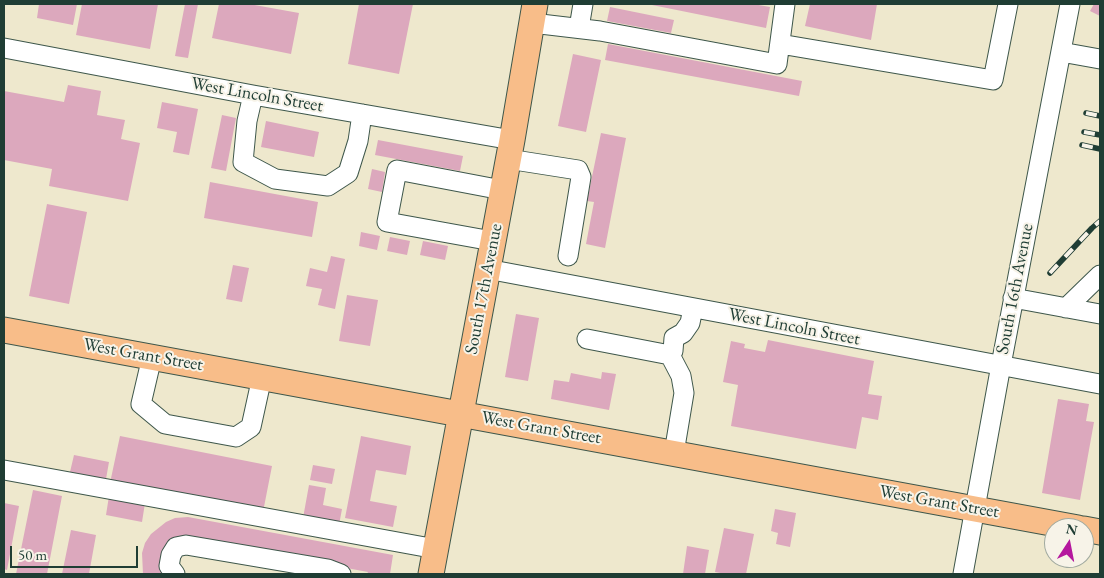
<!DOCTYPE html>
<html>
<head>
<meta charset="utf-8">
<style>
	body { margin:0 }
	#map { position:relative; width:1104px; height:578px; overflow:hidden; background:#eee8cd; font-family:"EB Garamond",serif }
	canvas { display:block }
	.frame { position:absolute; inset:0; border:5px solid #1f3d34; pointer-events:none }
	.north { position:absolute; left:1044px; top:518px; width:50px; height:50px; box-sizing:border-box; background:#f7f3e8; border:1px solid #a1aaa0; border-radius:50%; rotate:11deg; font-size:14px; font-weight:700; line-height:20px; text-align:center; color:#1f3d34 }
	.north::after { content:''; display:block; margin:auto; width:18px; height:22px; background:#b5179e; clip-path:polygon(50% 0,100% 100%,50% 72%,0 100%) }
	.scale { position:absolute; left:10px; top:546px; width:128px; height:22px; box-sizing:border-box; border:2px solid #1f3d34; border-top:0; padding-left:6px; font-size:15px; line-height:18px; white-space:nowrap; color:#1f3d34; -webkit-text-stroke:4px #f7f3e8; paint-order:stroke }
</style>
</head>
<body>
<div id="map">
<canvas width="1104" height="578"></canvas>
<div class="frame"></div>
<div class="north">N</div>
<div class="scale">50 m</div>
</div>
<script>
const context = document.querySelector('canvas').getContext('2d');
context.lineJoin = 'round';
function paint(path, color) { context.fillStyle = color; context.fill(path, 'evenodd'); }
const poly = rows => new Path2D(rows.map(r => 'M' + r).join(''));
function strokePath(path, color, width, dash) { context.strokeStyle = color; context.lineWidth = width; context.lineCap = dash ? 'butt' : 'round'; context.setLineDash(dash || []); context.stroke(path); }
function write(font, color, halo, rows, align = 'center') {
  context.font = font + ' "EB Garamond",serif'; context.lineWidth = 4; context.setLineDash([]); context.textBaseline = 'middle'; context.strokeStyle = halo; context.fillStyle = color; for (const [text, x, y, turn = 0] of rows) {
    context.save(); context.translate(x, y); context.rotate((+turn || 0) * Math.PI / 180); context.textAlign = isNaN(turn) ? turn : align; if (halo) context.strokeText(text, 0, 0); context.fillText(text, 0, 0); context.restore();
  }
}
paint(poly([
	[39,4,77,4,73,25,37,18],
	[82,4,158,4,150,49,76,35],
	[185,4,198,4,188,58,175,56],
	[219,4,249,4,299,13,291,54,212,38],
	[359,4,413,4,399,74,348,64],
	[647,4,753,4,770,7,766,28],
	[810,4,877,4,871,40,805,26],
	[1094,4,1100,4,1100,16,1090,11],
	[610,7,674,20,671,33,607,21],
	[608,44,802,81,799,96,605,60],
	[573,54,601,60,586,132,558,126],
	[68,85,101,91,97,115,125,120,121,139,140,143,128,201,49,186,52,169,4,160,4,91,64,102],
	[162,102,198,109,189,155,173,152,177,132,157,128],
	[222,115,236,118,226,171,211,168],
	[266,121,319,132,314,157,261,147],
	[601,133,626,138,605,248,586,244,594,202,587,201],
	[378,140,463,156,460,171,375,155],
	[372,169,385,172,382,192,368,189],
	[210,182,318,202,312,237,204,218],
	[47,204,87,212,69,304,29,296],
	[361,232,380,236,377,250,359,246],
	[390,237,410,241,407,255,387,251],
	[423,241,448,246,445,260,420,255],
	[331,256,345,259,335,309,318,305,322,289,306,286,310,268,327,272],
	[233,265,249,268,242,302,226,299],
	[347,295,378,300,370,346,339,341],
	[516,314,539,318,528,381,505,377],
	[768,340,874,361,868,394,882,396,878,420,862,417,856,449,731,426,738,385,723,382,731,341,745,344,744,348,765,352],
	[602,372,616,374,609,410,551,399,554,380,569,382,571,373,601,379],
	[1058,399,1089,404,1086,421,1094,422,1080,500,1042,493],
	[120,436,272,466,263,512,110,483],
	[361,436,411,446,406,475,376,470,370,501,397,506,393,527,345,518],
	[74,455,109,462,106,479,70,472],
	[313,465,335,469,332,484,310,480],
	[309,485,326,488,323,505,342,509,339,525,303,518],
	[33,490,62,496,47,574,16,574],
	[109,496,145,503,142,522,106,515],
	[4,503,19,506,7,570,4,569],
	[775,509,796,513,790,547,776,544,778,533,771,531],
	[188,517,393,555,390,574,367,574,368,572,184,538,167,546,161,555,162,562,167,574,143,574,142,553,145,543,151,534,166,522,175,518],
	[724,528,754,534,746,574,726,574,715,572],
	[71,530,96,535,89,574,62,574],
	[687,546,709,550,705,574,683,574]
]), '#dca8bd');
const minor = poly([
	[532,23,600,31,777,64,785,4],
	[579,28,583,4],
	[780,44,993,80,1008,4],
	[4,48,253,95,512,140],
	[1061,52,1100,59],
	[253,95,247,121,243,162,275,179,328,186,348,173,358,141,362,114],
	[508,159,578,170,581,177,568,256],
	[492,241,387,222,397,170,502,190],
	[487,269,1100,384],
	[1013,298,1100,314],
	[1066,308,1100,275],
	[587,339,670,355,673,351,674,338,683,333,690,323,693,308],
	[670,355,681,376,684,393,674,453],
	[152,357,141,404,165,424,236,437,251,427,262,377],
	[4,470,436,549],
	[175,574,169,566,171,555,176,547,186,545,328,569,341,574],
	[963,574,1001,365,1070,4]
]);
const major = poly([
	[4,330,1078,528],
	[1084,529,1100,532],
	[431,574,512,140,535,4]
]);
strokePath(minor, '#3e574b', 21);
strokePath(major, '#3e574b', 27);
strokePath(minor, '#fff', 19);
strokePath(major, '#f8bd89', 25);
const rail = poly([
	[1086,113,1100,116],
	[1084,132,1100,135],
	[1082,145,1100,149],
	[1050,273,1092,228,1100,221]
]);
strokePath(rail, '#1f3d34', 5.5);
strokePath(rail, '#f7f3e8', 4, [11]);
write('18px', '#1f3d34', '#f7f3e8', [
	["West Lincoln Street",257,95,10],
	["South 17th Avenue",484,289,-79],
	["South 16th Avenue",1015,289,-79],
	["West Lincoln Street",794,327,11],
	["West Grant Street",143,355,10],
	["West Grant Street",541,428,10],
	["West Grant Street",939,502,10]
]);
</script>
</body>
</html>
